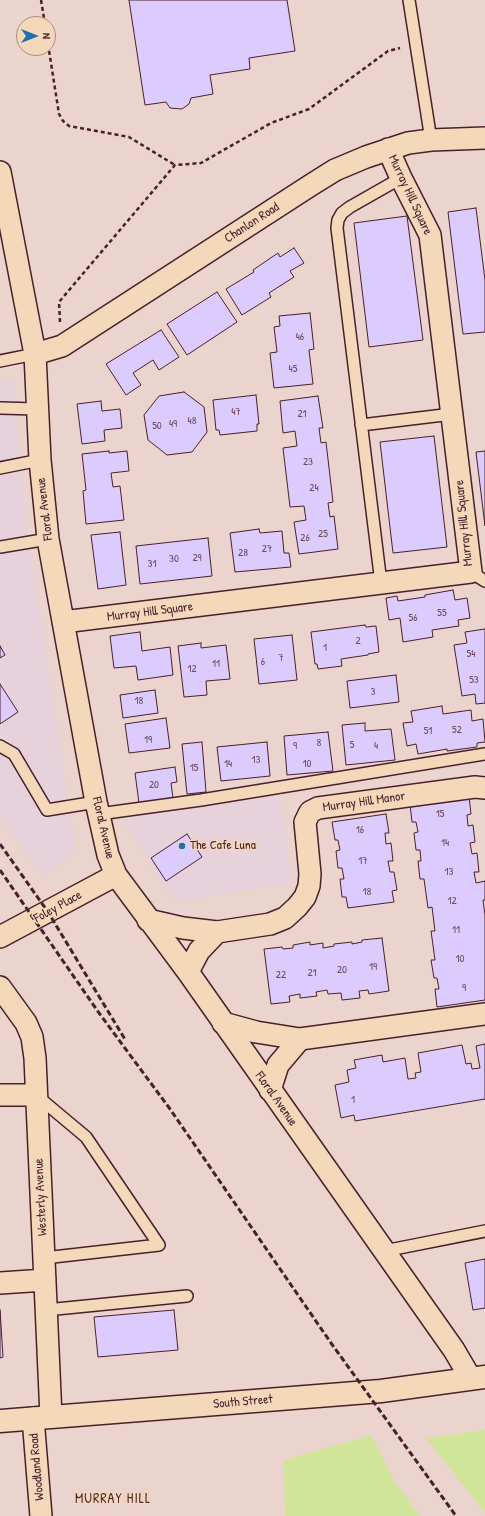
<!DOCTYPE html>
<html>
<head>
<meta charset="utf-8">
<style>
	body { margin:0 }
	#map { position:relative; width:485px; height:1516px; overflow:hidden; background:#ecd4ce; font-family:"Patrick Hand",sans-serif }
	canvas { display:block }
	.north { position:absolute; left:16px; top:16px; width:40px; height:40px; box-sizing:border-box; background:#f3d8ba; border:1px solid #af8e81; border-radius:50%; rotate:90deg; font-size:11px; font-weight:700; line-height:16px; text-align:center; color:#4a1f2b }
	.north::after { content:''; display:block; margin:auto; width:14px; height:18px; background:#1f6fb2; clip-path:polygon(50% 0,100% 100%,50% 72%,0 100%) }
</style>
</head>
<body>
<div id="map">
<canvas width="485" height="1516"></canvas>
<div class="north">N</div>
</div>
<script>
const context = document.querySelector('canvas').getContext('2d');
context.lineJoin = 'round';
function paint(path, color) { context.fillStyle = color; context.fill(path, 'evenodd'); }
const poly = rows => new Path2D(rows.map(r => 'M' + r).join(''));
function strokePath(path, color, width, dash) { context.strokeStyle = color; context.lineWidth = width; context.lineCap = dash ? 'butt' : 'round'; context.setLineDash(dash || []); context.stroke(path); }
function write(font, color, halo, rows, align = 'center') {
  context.font = font + ' "Patrick Hand",sans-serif'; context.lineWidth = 3; context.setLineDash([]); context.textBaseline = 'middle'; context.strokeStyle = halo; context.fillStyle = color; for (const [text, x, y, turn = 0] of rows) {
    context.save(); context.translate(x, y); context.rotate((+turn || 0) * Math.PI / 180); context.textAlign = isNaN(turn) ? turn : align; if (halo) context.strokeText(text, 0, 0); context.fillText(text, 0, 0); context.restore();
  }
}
paint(poly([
	[13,378,26,523,75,845,72,854,66,861,43,876,0,817,0,380],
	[280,796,292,883,174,902,122,818]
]), '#e7d2dc');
paint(poly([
	[485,1430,485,1513,426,1438],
	[371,1435,393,1479,420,1516,285,1516,284,1460]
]), '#d1e59a');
const building = poly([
	[129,0,287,0,295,51,249,58,250,69,210,75,213,94,191,98,189,104,182,109,170,108,166,102,145,105,129,0],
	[476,208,485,280,485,332,463,334,448,212,476,208],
	[407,216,423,340,369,347,354,223,407,216],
	[294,248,304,263,290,271,294,277,269,293,271,297,242,315,226,289,254,272,253,270,278,253,280,257,294,248],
	[217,292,237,322,187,355,167,324,217,292],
	[310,313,314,349,309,350,313,384,274,388,270,353,277,352,274,327,280,326,279,316,310,313],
	[161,330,179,357,159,370,153,360,133,373,141,385,126,395,106,364,161,330],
	[184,392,204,407,207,432,192,452,167,455,148,440,144,415,159,396,184,392],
	[256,395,259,424,257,424,257,431,220,435,219,430,216,430,213,400,256,395],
	[318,396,323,428,319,428,321,443,326,442,333,502,328,503,330,517,334,516,338,549,299,554,294,522,306,520,304,506,290,507,283,448,297,446,295,431,283,433,280,401,318,396],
	[101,401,102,411,120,409,122,428,104,430,105,441,82,444,77,404,101,401],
	[434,436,447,547,393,553,380,442,434,436],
	[109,451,109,453,127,451,129,471,111,473,113,487,120,486,124,520,86,524,83,491,86,490,82,454,109,451],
	[485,451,485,526,476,452,485,451],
	[259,529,260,533,282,531,284,553,289,553,291,567,235,572,230,533,259,529],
	[120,532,126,585,98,589,91,535,120,532],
	[208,538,212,576,140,584,136,546,208,538],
	[453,590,455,600,467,598,470,618,458,620,459,626,432,630,433,637,403,642,400,618,389,620,386,598,397,596,398,601,425,597,425,595,453,590],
	[365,625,366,627,376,626,379,652,368,654,368,655,341,659,342,666,318,669,317,664,315,664,311,632,365,625],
	[485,629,485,703,476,704,475,694,462,696,454,645,467,643,465,632,485,629],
	[140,632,142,651,170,647,173,675,138,680,136,666,114,668,110,636,140,632],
	[292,635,297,680,259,684,254,639,292,635],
	[201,643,201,648,226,645,230,679,206,681,207,695,184,697,178,646,201,643],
	[0,646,5,655,0,658,0,646],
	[396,675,399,702,350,708,347,681,396,675],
	[0,684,18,712,0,724,0,684],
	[155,690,158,713,123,718,120,695,155,690],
	[442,706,443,714,471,710,472,721,483,719,485,742,477,743,477,747,447,751,447,749,418,754,416,744,407,746,403,723,413,722,411,711,442,706],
	[166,718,170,748,129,753,125,724,166,718],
	[365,723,365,731,391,729,395,760,346,765,342,725,365,723],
	[328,732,333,771,287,775,284,736,328,732],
	[202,742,206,792,187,794,182,744,202,742],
	[267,742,270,776,221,781,217,747,267,742],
	[175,767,177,782,171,783,173,798,139,803,135,773,175,767],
	[469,796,471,814,467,815,468,826,473,825,475,842,470,843,472,854,477,853,479,872,474,872,476,883,485,881,485,900,483,900,485,915,485,1000,437,1007,435,989,439,989,437,978,434,978,431,960,435,960,431,931,435,931,432,907,428,908,424,879,420,879,418,861,421,861,420,850,416,850,414,833,418,832,416,822,412,822,410,804,469,796],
	[386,814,389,833,385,833,386,844,391,843,393,861,388,861,390,872,394,872,397,890,392,891,394,902,348,908,346,897,342,897,340,879,344,879,342,868,338,868,336,851,340,850,338,840,335,840,332,822,386,814],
	[187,834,202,857,166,881,151,858,187,834],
	[382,938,389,991,369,994,368,990,359,991,360,998,342,1000,341,993,328,994,327,990,316,992,317,996,300,998,300,994,289,996,290,1002,271,1004,264,949,282,947,283,949,293,948,293,945,310,942,310,945,323,943,323,948,334,946,334,944,352,942,352,944,362,942,362,940,382,938],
	[485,1044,485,1099,355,1121,354,1115,341,1118,335,1085,349,1082,347,1070,356,1068,354,1060,382,1055,383,1062,405,1058,408,1079,416,1078,415,1073,421,1072,418,1053,462,1045,466,1064,471,1063,472,1069,480,1068,476,1046,485,1044],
	[485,1259,485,1308,473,1310,465,1263,485,1259],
	[0,1310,3,1357,0,1358,0,1310],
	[174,1310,178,1350,98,1357,94,1317,174,1310]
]);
paint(building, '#dcccfd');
strokePath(building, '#4a1f2b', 1);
const lane = poly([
	[409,0,431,140],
	[0,361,35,354],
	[0,408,37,409],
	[361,425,452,414],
	[0,468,40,460],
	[0,547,48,539],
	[471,572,485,581],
	[381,583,337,228,338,220,342,213,350,207,401,178],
	[0,746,14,754,47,810,96,802],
	[99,814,201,800,485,754],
	[37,1096,86,1137,159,1245,44,1258],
	[384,1251,485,1231],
	[46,1310,187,1296]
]);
const street = poly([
	[0,172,35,354,40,460,48,539,96,802,108,855,116,875,188,972,454,1350,471,1379],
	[35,354,62,346,311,185,335,170,366,157,408,143,431,140,485,138],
	[63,622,471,572,430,235,401,178,388,149],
	[148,920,183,928,217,932,270,924,285,918,297,907,305,897,309,886,310,874,305,822,310,812,318,808,475,787,485,788],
	[0,937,116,875],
	[188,972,199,951,217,932],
	[0,987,26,1023,32,1037,35,1058,51,1417],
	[223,1023,256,1032,300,1039],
	[270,1090,278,1065,300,1039,485,1014],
	[0,1095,36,1095],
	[0,1283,45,1280],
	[33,1418,41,1516]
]);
const secondary = poly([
	[0,1421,381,1391,485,1377]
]);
strokePath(lane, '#4a1f2b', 14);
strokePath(street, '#4a1f2b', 24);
strokePath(secondary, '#4a1f2b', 25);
strokePath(poly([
	[41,0,45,24],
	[48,44,59,114,63,121,69,126,129,137,175,165],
	[60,322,59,302,175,165,201,163,271,123,309,109,388,51,400,48]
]), '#4a1f2b', 2.5, [4, 3]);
strokePath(lane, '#f3d8ba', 11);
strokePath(street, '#f3d8ba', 21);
strokePath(secondary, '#f3d8ba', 22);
strokePath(poly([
	[0,844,48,912,126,1041],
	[0,870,99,1013,170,1109,331,1343,456,1516]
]), '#4a1f2b', 3, [6, 3]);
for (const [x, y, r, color] of [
	[182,846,4,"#1f6fb2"]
]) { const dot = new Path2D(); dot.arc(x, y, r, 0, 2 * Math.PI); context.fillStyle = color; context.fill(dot); strokePath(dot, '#f3d8ba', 1.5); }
write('11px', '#6e4a60', null, [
	["46",300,337],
	["45",293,369],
	["47",236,412],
	["21",302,414],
	["48",192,421],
	["49",173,424],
	["50",157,426],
	["23",308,462],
	["24",314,488],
	["25",323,534],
	["26",305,538],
	["27",267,549],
	["28",243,553],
	["29",197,558],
	["30",174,559],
	["31",152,564],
	["55",442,613],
	["56",413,618],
	["2",358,641],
	["1",325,648],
	["54",471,654],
	["7",281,658],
	["6",263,662],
	["11",216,664],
	["12",192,669],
	["53",474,680],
	["3",373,692],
	["18",139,701],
	["52",457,730],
	["51",428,731],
	["19",148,740],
	["8",319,743],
	["5",352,745],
	["9",295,746],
	["4",376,746],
	["13",256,760],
	["14",228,764],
	["10",307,764],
	["15",194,768],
	["20",154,785],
	["15",440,814],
	["16",360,830],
	["14",445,843],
	["17",363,861],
	["13",449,872],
	["18",367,892],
	["12",452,901],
	["11",456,930],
	["10",460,959],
	["19",373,967],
	["20",342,970],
	["21",312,973],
	["22",281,975],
	["9",464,988],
	["1",353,1100]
]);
write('13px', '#4a1f2b', '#f3d8ba', [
	["Murray Hill Square",410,195,65],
	["Chanlon Road",252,223,-33],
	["Floral Avenue",45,509,-97],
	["Murray Hill Square",464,523,-96],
	["Murray Hill Square",150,612,-7],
	["Murray Hill Manor",364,802,-8],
	["Floral Avenue",103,828,77],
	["Foley Place",58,907,-29],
	["Floral Avenue",276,1099,55],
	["Westerly Avenue",41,1197,-93],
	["South Street",243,1402,-5],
	["Woodland Road",37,1467,-95]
]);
write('13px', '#4a1f2b', '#f3d8ba', [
	["The Cafe Luna",190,846]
], 'left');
context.letterSpacing = '1px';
write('14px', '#4a1f2b', '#f3d8ba', [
	["MURRAY HILL",113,1499]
]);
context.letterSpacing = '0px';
</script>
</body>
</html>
